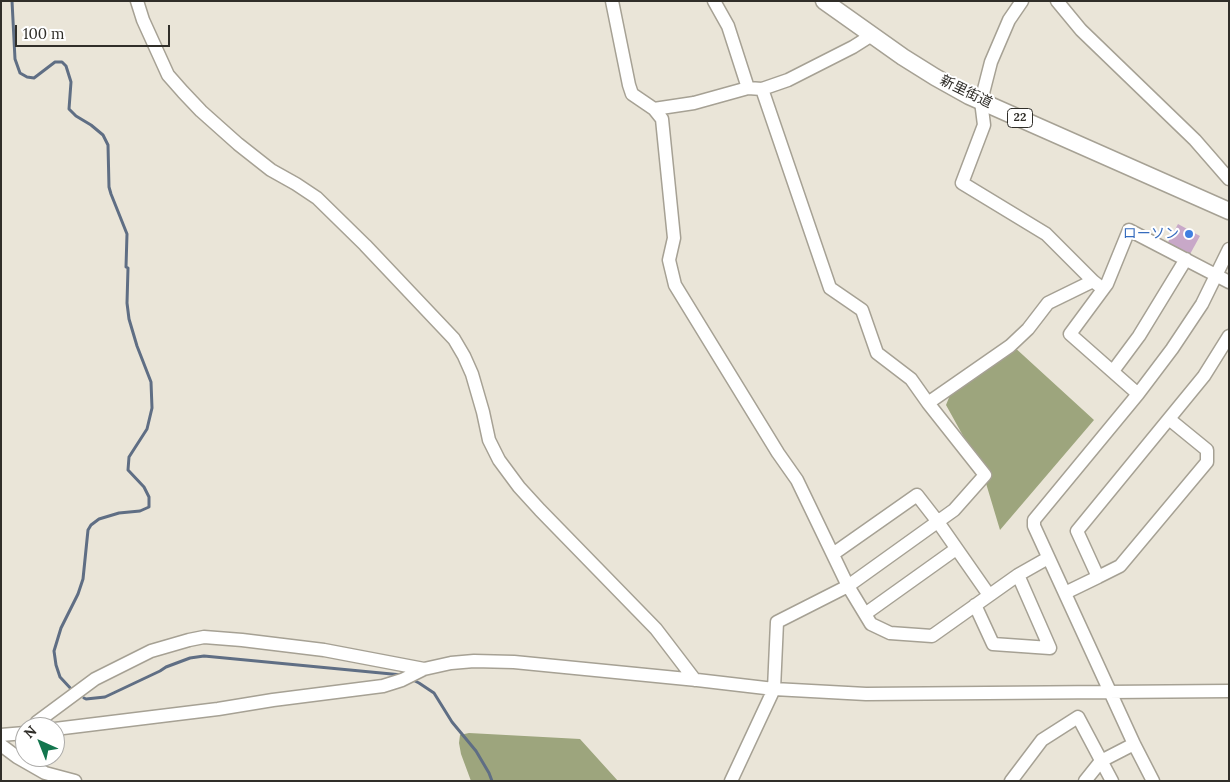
<!DOCTYPE html>
<html>
<head>
<meta charset="utf-8">
<style>
	body { margin:0 }
	#map { position:relative; width:1230px; height:782px; overflow:hidden; background:#eae5d8; font-family:Lora,serif }
	canvas { display:block }
	.frame { position:absolute; inset:0; border:2px solid #302e29; pointer-events:none }
	.north { position:absolute; left:15px; top:717px; width:50px; height:50px; box-sizing:border-box; background:#fff; border:1px solid #acaba9; border-radius:50%; rotate:316deg; font-size:14px; font-weight:700; line-height:20px; text-align:center; color:#302e29 }
	.north::after { content:''; display:block; margin:auto; width:18px; height:22px; background:#13764e; clip-path:polygon(50% 0,100% 100%,50% 72%,0 100%) }
	.scale { position:absolute; left:15px; top:25px; width:155px; height:22px; box-sizing:border-box; border:2px solid #302e29; border-top:0; padding-left:6px; font-size:15px; line-height:18px; white-space:nowrap; color:#302e29; -webkit-text-stroke:4px #fff; paint-order:stroke }
</style>
</head>
<body>
<div id="map">
<canvas width="1230" height="782"></canvas>
<div class="frame"></div>
<div class="north">N</div>
<div class="scale">100 m</div>
</div>
<script>
const context = document.querySelector('canvas').getContext('2d');
context.lineJoin = 'round';
function paint(path, color) { context.fillStyle = color; context.fill(path, 'evenodd'); }
const poly = rows => new Path2D(rows.map(r => 'M' + r).join(''));
function strokePath(path, color, width, dash) { context.strokeStyle = color; context.lineWidth = width; context.lineCap = dash ? 'butt' : 'round'; context.setLineDash(dash || []); context.stroke(path); }
function write(font, color, halo, rows, align = 'center') {
  context.font = font + ' Lora,"Noto Sans JP",serif'; context.lineWidth = 4; context.setLineDash([]); context.textBaseline = 'middle'; context.strokeStyle = halo; context.fillStyle = color; for (const [text, x, y, turn = 0] of rows) {
    context.save(); context.translate(x, y); context.rotate((+turn || 0) * Math.PI / 180); context.textAlign = isNaN(turn) ? turn : align; if (halo) context.strokeText(text, 0, 0); context.fillText(text, 0, 0); context.restore();
  }
}
paint(poly([
	[1012,345,1094,420,1000,530,982,470,946,405,956,380],
	[469,733,580,739,618,781,471,781,461,754,459,743,460,735]
]), '#9da57d');
strokePath(poly([
	[12,1,15,59,20,73,27,77,34,78,55,62,62,62,66,66,71,82,69,109,76,116,91,125,103,135,108,145,109,187,111,194,127,234,126,267,128,268,127,303,129,319,137,346,151,382,152,408,147,429,129,457,128,470,144,487,149,497,149,507,140,511,119,513,99,519,91,525,88,530,83,579,78,594,61,628,54,651,56,665,60,677,73,691],
	[413,680,419,683,434,693,452,722,476,751,489,773,492,781],
	[84,698,86,699,105,697,160,671,166,667,190,658,204,656,402,675]
]), '#5f6e84', 3);
paint(poly([
	[1178,224,1200,236,1189,256,1167,244]
]), '#c8a8c8');
const minor = poly([
	[137,1,143,20,168,75,183,92,201,111,238,144,271,170,296,184,317,198,365,245,454,339,464,356,472,374,483,412,489,440,499,460,519,487,540,510,656,629,695,680],
	[612,1,629,85,632,94,654,109,662,119,674,238,669,260,675,285,778,453,797,480,848,586,871,624,890,633,932,636,1018,575,1048,558],
	[714,1,728,26,748,88],
	[1022,1,1009,20,991,62,981,101,984,125,962,183,1046,234,1093,281],
	[1057,1,1081,30,1195,140,1229,179],
	[654,109,694,103,748,88,762,89,788,80,853,47,872,35],
	[1113,371,1139,336,1186,259],
	[1138,394,1070,334,1107,284,1129,230,1229,282],
	[928,403,1010,346,1028,329,1048,303,1093,281,1098,285],
	[833,554,917,495,938,522,989,595],
	[1098,577,1120,566,1207,462,1207,450,1169,419],
	[1065,593,1098,577,1077,531,1204,376,1229,336],
	[975,605,993,644,1050,648,1018,575],
	[865,614,956,549],
	[34,727,37,722,95,679,151,651,189,640,204,637,242,640,324,650,424,669],
	[55,729,218,709,273,700,383,686,402,680,424,669,451,663,474,661,514,662,697,680,774,689,866,694,1229,691],
	[1,735,25,733],
	[1,745,17,757,45,773,75,781],
	[731,781,774,689,777,622,848,586,954,510,985,475,928,403,911,379,877,353,862,310,830,288,762,89],
	[1011,781,1042,740,1078,717,1112,781],
	[1085,781,1101,761,1134,744],
	[1153,781,1134,744,1034,526,1034,520,1138,394,1172,349,1202,304,1229,249]
]);
const major = poly([
	[824,1,903,57,935,77,969,96,1229,211]
]);
strokePath(minor, '#a6a194', 15);
strokePath(major, '#a6a194', 19);
strokePath(minor, '#fff', 12);
strokePath(major, '#fff', 16);
for (const [x, y, r, color] of [
	[1189,234,5,"#3f7fe0"]
]) { const dot = new Path2D(); dot.arc(x, y, r, 0, 2 * Math.PI); context.fillStyle = color; context.fill(dot); strokePath(dot, '#fff', 2); }
for (const [x, y, w] of [
	[1020,118,25]
]) { const box = new Path2D(); box.roundRect(x - w / 2, y - 9.5, w, 19, 4); context.fillStyle = '#fff'; context.fill(box); strokePath(box, '#302e29', 1); }
write('bold 12px', '#302e29', null, [
	["22",1020,118]
]);
write('14px', '#302e29', '#fff', [
	["新里街道",966,92,26]
]);
write('14px', '#366cbe', '#fff', [
	["ローソン",1179,234]
], 'right');
</script>
</body>
</html>
